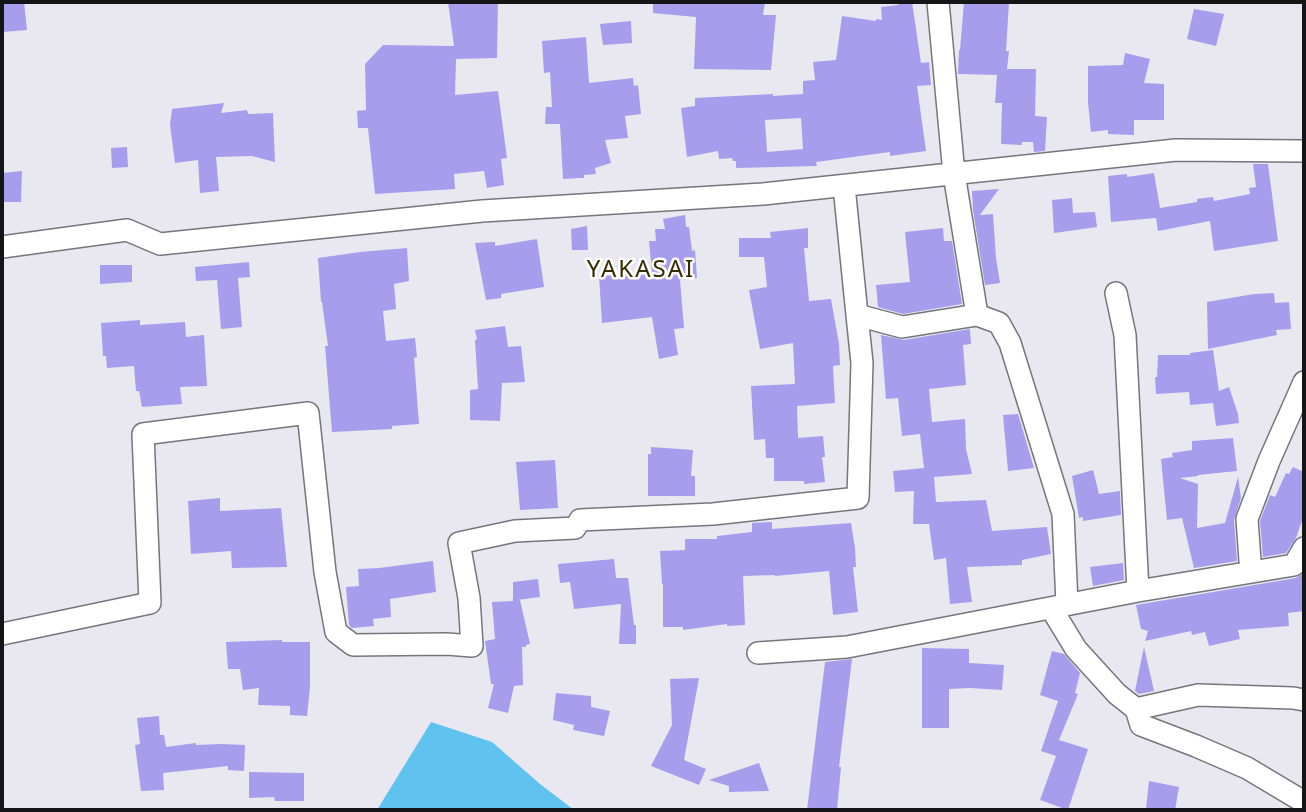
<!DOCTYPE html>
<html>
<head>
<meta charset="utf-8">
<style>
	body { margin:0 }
	#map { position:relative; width:1306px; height:812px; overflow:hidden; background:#e9e8f0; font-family:"Noto Sans",sans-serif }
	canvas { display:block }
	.frame { position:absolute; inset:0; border:4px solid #151518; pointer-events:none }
</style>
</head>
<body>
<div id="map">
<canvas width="1306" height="812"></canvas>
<div class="frame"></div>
</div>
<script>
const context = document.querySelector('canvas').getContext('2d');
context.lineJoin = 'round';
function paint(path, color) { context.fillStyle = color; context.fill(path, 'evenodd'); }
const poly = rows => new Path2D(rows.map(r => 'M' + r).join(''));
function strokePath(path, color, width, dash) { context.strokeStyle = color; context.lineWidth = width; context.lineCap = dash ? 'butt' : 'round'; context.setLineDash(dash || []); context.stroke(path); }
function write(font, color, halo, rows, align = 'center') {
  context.font = font + ' "Noto Sans",sans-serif'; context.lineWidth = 5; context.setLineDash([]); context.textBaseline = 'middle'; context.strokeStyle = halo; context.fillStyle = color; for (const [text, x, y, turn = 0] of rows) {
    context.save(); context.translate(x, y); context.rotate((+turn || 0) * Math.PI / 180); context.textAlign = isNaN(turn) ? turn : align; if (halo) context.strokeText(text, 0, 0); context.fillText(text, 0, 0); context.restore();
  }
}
paint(poly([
	[431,722,492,742,540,784,574,810,377,810]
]), '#5fc2ef');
paint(poly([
	[2,2,24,2,27,30,2,32],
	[448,2,498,2,497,58,456,59,455,95,498,91,507,158,501,159,504,185,487,188,484,171,454,174,455,189,375,194,368,128,358,128,357,111,366,110,365,64,383,45,454,46],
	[653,2,754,2,765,3,763,15,776,15,771,70,694,69,696,17,653,13],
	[898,2,912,2,921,63,929,62,931,85,917,86,926,151,890,156,890,152,816,162,817,166,736,168,736,161,733,161,732,158,719,159,718,151,687,157,681,108,695,106,695,98,773,94,773,96,803,94,803,81,815,80,813,62,836,60,842,16,876,21,876,19,882,20,881,7,898,5],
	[801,118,803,149,767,152,765,120],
	[964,2,1009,2,1006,51,1009,51,1007,69,1036,69,1035,116,1047,117,1045,151,1034,152,1033,142,1022,142,1022,145,1001,144,1002,103,995,103,997,75,958,74,959,50,960,50],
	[1194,9,1224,14,1216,46,1187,39],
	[631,21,632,43,603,45,600,24],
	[586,37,589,83,633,78,634,86,638,85,641,114,625,116,628,138,605,140,611,163,595,168,596,174,584,175,584,178,580,178,563,179,560,124,545,124,546,107,552,107,550,72,544,73,542,41],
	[1125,53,1150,59,1144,83,1164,84,1164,120,1134,120,1134,135,1108,134,1108,130,1091,132,1088,103,1088,66,1123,65],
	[224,103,221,113,247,110,248,114,273,113,275,162,252,156,216,157,219,191,200,193,198,160,175,163,170,125,172,109],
	[127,147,128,167,112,168,111,148],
	[1253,164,1268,164,1278,241,1214,251,1210,221,1158,231,1156,218,1111,222,1108,176,1127,174,1127,177,1154,173,1160,208,1197,202,1197,199,1213,197,1214,201,1250,194,1249,188,1256,187],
	[22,171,21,202,2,202,2,173],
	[999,189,980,215,993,214,996,258,1000,283,985,285,973,210,972,191],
	[1072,198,1073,213,1095,212,1097,227,1054,233,1052,200],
	[685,215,686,227,689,227,692,251,695,250,697,278,680,280,684,328,674,329,678,355,659,359,652,317,602,323,599,276,652,273,649,241,656,241,655,229,665,229,663,219],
	[587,226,588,250,572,250,571,229],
	[808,228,808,248,804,248,809,301,831,299,839,344,840,365,833,366,835,403,797,406,798,438,823,436,825,457,822,457,825,482,804,484,804,481,774,481,774,458,766,458,765,439,754,440,751,386,795,384,793,343,760,349,749,290,767,287,764,257,739,257,739,238,771,238,770,232],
	[943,228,944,241,952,241,962,304,903,314,878,307,876,285,910,282,905,232],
	[537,239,544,287,501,294,501,298,486,300,475,243,495,242,495,246],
	[407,248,409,281,394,284,396,309,383,311,386,341,415,338,417,357,414,358,419,424,392,426,392,429,332,432,325,346,328,346,322,302,321,302,318,258,360,252],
	[249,262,250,277,238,278,242,327,221,329,217,280,196,281,195,267],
	[100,265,132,265,132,282,100,284],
	[1274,293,1275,303,1289,302,1291,329,1276,330,1277,335,1208,349,1207,302,1254,294],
	[140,320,140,325,185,322,186,337,204,335,207,386,180,387,182,404,142,407,139,391,136,391,134,366,107,368,106,356,103,356,101,323],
	[505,326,508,347,521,346,525,382,502,383,500,421,470,420,470,390,478,389,475,340,477,339,475,330],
	[970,329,971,344,963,345,966,385,929,389,932,422,965,419,966,449,972,474,934,477,936,502,986,500,992,531,1047,527,1051,554,1022,560,1022,565,967,567,972,602,950,604,946,558,934,560,929,524,913,524,914,491,895,492,893,471,924,468,920,434,902,436,898,398,886,399,881,335,904,340],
	[1213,350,1219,391,1229,387,1238,414,1239,423,1216,426,1213,403,1190,405,1189,392,1156,394,1155,377,1157,377,1158,355,1190,355,1190,353],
	[1018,414,1034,468,1008,471,1003,415],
	[1233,438,1237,471,1198,475,1198,476,1180,478,1198,484,1197,528,1225,523,1238,477,1241,498,1234,520,1237,561,1194,568,1182,518,1167,520,1161,459,1173,457,1172,453,1192,450,1192,441],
	[651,447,693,450,691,476,695,476,695,496,648,496,648,454,651,454],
	[555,460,558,508,520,510,516,462],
	[1293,467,1304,472,1304,515,1296,538,1286,553,1263,557,1260,521,1270,495,1275,497,1286,473,1289,474],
	[1093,470,1099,494,1120,491,1121,515,1083,521,1083,517,1079,518,1072,476],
	[220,498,220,511,281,508,287,567,232,568,231,551,191,554,188,501],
	[772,522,772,529,851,523,855,548,856,567,853,567,858,612,833,615,829,571,775,576,775,575,743,576,745,625,727,626,727,624,683,630,683,627,663,627,663,584,662,584,660,551,685,550,685,539,717,539,717,536,752,532,752,523],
	[614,559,616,578,628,578,634,625,636,625,636,644,619,644,621,604,574,609,570,582,560,583,558,564],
	[433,561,436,592,390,599,391,617,373,619,374,626,352,628,349,625,346,587,359,586,358,569,379,568],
	[1123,563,1124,580,1093,586,1090,567],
	[1304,573,1304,611,1288,613,1289,626,1238,630,1240,639,1209,646,1205,632,1192,635,1191,631,1145,641,1148,631,1141,629,1136,605,1296,578],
	[538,579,540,597,517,600,520,600,530,644,526,645,526,647,522,647,523,685,514,686,508,713,488,708,494,684,491,684,485,641,495,639,492,602,513,601,513,582],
	[282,640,282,642,310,642,310,687,307,716,290,715,290,706,258,705,259,688,243,690,240,669,228,669,226,642],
	[1144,647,1154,691,1139,694,1135,691],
	[922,648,969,649,969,663,1004,665,1002,690,970,688,949,689,949,728,922,728],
	[1052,651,1064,654,1080,673,1075,693,1078,694,1059,740,1088,749,1068,810,1040,800,1056,756,1041,751,1058,701,1040,695],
	[852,659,839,767,841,767,837,810,807,810,825,662],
	[699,678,684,760,706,769,699,785,651,766,672,725,670,679],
	[556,693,591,696,591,707,610,711,604,736,573,730,574,725,553,720],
	[159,716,160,735,164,735,166,747,196,743,196,745,221,744,245,745,244,771,228,770,228,766,163,773,164,790,141,791,135,745,140,744,137,718],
	[759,763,769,791,729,792,729,786,709,780],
	[249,772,304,773,304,801,275,801,274,797,249,798],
	[1149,781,1179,787,1175,810,1146,809]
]), '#a89dec');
const minor = poly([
	[844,186,857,315],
	[2,247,127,230,160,244,482,211,763,194,1176,150,1304,151],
	[1116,293,1125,335,1138,591],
	[977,315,999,323,1010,343,1063,514,1067,604],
	[1250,561,1247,519,1269,461,1304,382],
	[1051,608,1076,649,1117,694,1136,709],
	[2,634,150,603,143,434,308,413,325,572,336,632,353,645,447,644,472,646,469,598,459,543,515,531,575,528,580,520,713,514,858,498,862,363,857,315,902,327,977,315,954,174,938,2],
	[758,653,847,647,1138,591,1294,565,1304,548],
	[1304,700,1293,698,1198,695,1136,709,1141,725,1196,746,1247,768,1304,802]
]);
strokePath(minor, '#75757c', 24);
strokePath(minor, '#fff', 21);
context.letterSpacing = '2px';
write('24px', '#372c01', '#fff', [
	["YAKASAI",641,270]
]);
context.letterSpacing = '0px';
</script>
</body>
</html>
